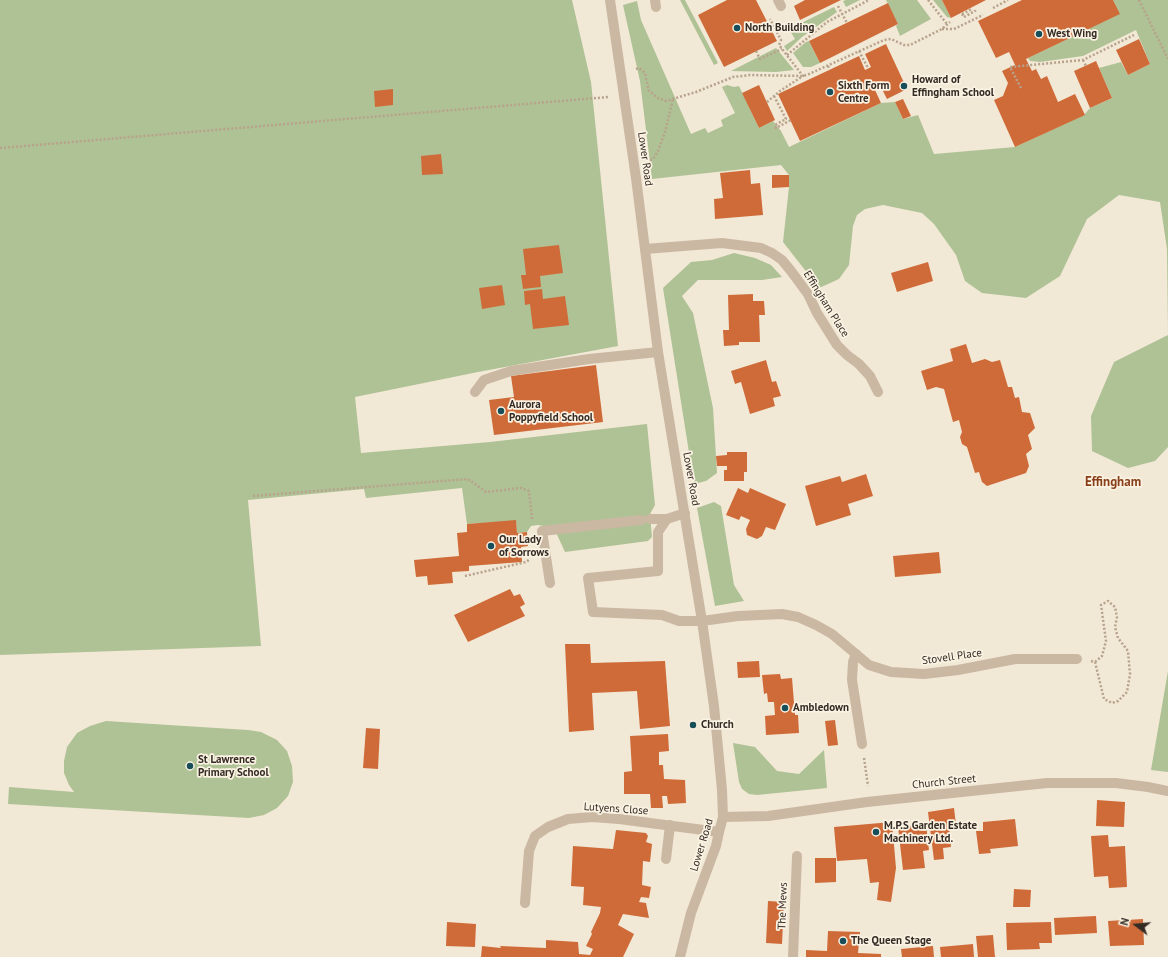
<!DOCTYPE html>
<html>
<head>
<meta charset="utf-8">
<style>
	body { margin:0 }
	#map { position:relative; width:1168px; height:957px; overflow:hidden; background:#f2e8d6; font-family:"PT Sans",sans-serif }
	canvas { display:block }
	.north { position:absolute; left:1116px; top:905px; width:40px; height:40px; -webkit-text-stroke:3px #faf2e2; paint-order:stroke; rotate:286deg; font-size:11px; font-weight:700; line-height:16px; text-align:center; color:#352b25 }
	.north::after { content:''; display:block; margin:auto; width:14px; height:18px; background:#352b25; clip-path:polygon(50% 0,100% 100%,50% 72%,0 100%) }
</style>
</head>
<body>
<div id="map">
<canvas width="1168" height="957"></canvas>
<div class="north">N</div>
</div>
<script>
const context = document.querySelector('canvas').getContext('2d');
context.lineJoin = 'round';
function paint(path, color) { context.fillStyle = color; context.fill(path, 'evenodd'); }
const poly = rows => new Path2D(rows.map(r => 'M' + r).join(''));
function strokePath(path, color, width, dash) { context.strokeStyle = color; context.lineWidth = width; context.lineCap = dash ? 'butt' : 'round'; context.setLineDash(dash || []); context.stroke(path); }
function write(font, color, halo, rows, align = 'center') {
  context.font = font + ' "PT Sans",sans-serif'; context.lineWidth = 3.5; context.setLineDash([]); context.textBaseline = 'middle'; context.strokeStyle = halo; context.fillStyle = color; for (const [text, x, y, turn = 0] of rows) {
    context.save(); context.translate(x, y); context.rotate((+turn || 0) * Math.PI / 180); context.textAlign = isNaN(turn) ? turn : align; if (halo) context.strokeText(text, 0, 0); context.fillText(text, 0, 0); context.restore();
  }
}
paint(poly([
	[0,0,572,0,591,82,618,346,478,372,355,397,361,453,490,442,647,424,655,505,650,514,652,537,648,541,565,552,554,528,538,525,531,526,527,532,517,533,516,521,467,524,462,488,366,498,364,489,248,500,261,646,0,655],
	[680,0,685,0,718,63,714,65],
	[846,0,860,0,846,7,843,1],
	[886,0,917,0,931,19,900,36,896,26,898,24],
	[933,0,942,0,951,18,947,17],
	[1113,0,1168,0,1168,447,1155,461,1128,468,1092,451,1091,416,1114,362,1168,335,1167,249,1160,202,1119,195,1087,219,1060,276,1026,298,982,293,965,281,956,255,934,224,922,213,883,205,865,209,857,215,853,226,849,265,839,279,819,288,783,242,789,187,789,175,781,165,652,179,640,81,623,5,637,1,641,20,691,134,705,128,708,133,723,126,721,120,735,113,722,87,727,85,734,87,739,86,759,128,773,121,781,131,789,147,881,103,895,102,903,119,918,115,934,154,1015,147,1084,115,1090,108,1112,98,1099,68,1121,62,1128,75,1150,64,1136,30,1083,56,1040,62,1030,61,1028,58,1119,14],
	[834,7,837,12,802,37,787,51,784,46,795,39,789,29],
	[809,41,820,63,811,67,803,67,793,53,806,42],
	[776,48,794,70,776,72,731,71],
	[734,253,755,258,771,265,782,277,762,280,698,280,682,296,693,313,713,408,717,473,706,481,694,484,663,288,691,262,712,260],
	[714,502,721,506,734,585,744,601,715,606,697,508],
	[1168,671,1168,772,1151,770],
	[106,721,248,730,261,732,277,740,287,751,292,766,293,782,288,796,277,808,264,815,249,818,8,804,9,787,74,792,69,785,64,773,64,761,67,747,77,733,90,726],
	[733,743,755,747,777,771,799,774,824,750,827,788,757,795,749,794,742,789,739,782]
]), '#afc295');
paint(poly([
	[727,0,756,0,777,41,724,67,698,15],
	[805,0,841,0,800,20,794,6],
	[942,0,986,0,951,18],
	[1022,0,1113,0,1120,14,1026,59,1032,71,1036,69,1041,79,1047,76,1058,102,1075,94,1085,115,1015,147,994,100,1003,96,1008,83,1002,71,1015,65,1009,52,996,58,978,21],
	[888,3,898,24,820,63,809,41],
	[1139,39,1150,64,1128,75,1116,50],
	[886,44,907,89,887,99,881,87,875,90,881,103,800,141,778,94,859,56,865,70,871,67,865,54],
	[1096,61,1112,98,1090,108,1074,71],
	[759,85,775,120,759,128,742,93],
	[393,89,393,105,375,107,374,91],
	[903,99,911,116,903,119,895,102],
	[441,154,443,174,422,175,421,156],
	[750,170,751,184,760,183,763,215,715,219,714,199,723,198,720,173],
	[772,175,789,175,789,187,772,188],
	[559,245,563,273,540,276,541,287,523,289,521,275,526,275,523,249],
	[928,262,933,281,897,292,891,273],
	[502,285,505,305,482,309,479,288],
	[542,289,543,299,565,296,569,325,533,329,530,304,525,305,524,291],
	[753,294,753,301,764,301,765,315,759,315,760,342,739,342,739,345,724,346,723,330,729,330,728,295],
	[966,344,972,363,985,359,992,362,1000,360,1008,387,1012,387,1015,398,1019,397,1022,412,1030,413,1035,428,1028,435,1032,449,1026,454,1029,466,1026,473,987,486,982,482,979,472,975,473,967,447,962,444,960,437,962,432,959,420,953,422,944,389,936,387,927,390,921,371,953,361,950,349],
	[766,360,772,382,776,381,781,396,773,398,775,406,750,414,741,382,735,384,731,371],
	[596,365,603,422,494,435,489,400,514,397,511,376],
	[727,452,747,452,747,472,744,472,744,481,724,481,724,470,727,470,727,466,717,466,716,456,727,455],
	[866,474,873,496,848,504,851,515,816,526,805,486,840,476,842,482],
	[738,488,748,493,750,488,786,504,775,530,766,527,762,536,757,539,747,535,746,529,750,520,741,516,739,520,726,515],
	[516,520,517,533,527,532,528,546,521,547,522,562,469,566,469,571,452,572,453,583,428,585,427,576,416,577,414,560,459,556,457,533,467,532,467,524],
	[939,552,941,573,895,577,893,556],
	[510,589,514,596,520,594,525,604,520,607,525,616,468,642,454,615],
	[565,644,590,644,591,663,665,661,670,726,640,729,637,691,592,693,594,730,569,732],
	[759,661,760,677,738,678,737,662],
	[780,674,781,679,792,678,795,715,798,715,799,733,766,735,765,716,775,715,774,702,768,702,767,693,764,694,762,675],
	[835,720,838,745,828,746,825,721],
	[366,728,380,729,378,769,363,768],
	[668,734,669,751,659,752,659,765,663,765,664,779,685,780,686,803,668,804,667,796,662,796,663,808,651,808,650,794,624,794,624,772,632,771,630,736],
	[1097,800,1125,802,1124,827,1096,826],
	[954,808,956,825,949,826,951,847,943,848,944,859,934,860,928,812],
	[1015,819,1018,846,990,849,991,853,979,854,976,831,983,831,983,822],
	[892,822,896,868,891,902,877,900,879,882,870,883,867,859,837,861,834,827],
	[926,824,929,850,923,851,925,868,903,870,898,827],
	[616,830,646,833,648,836,646,842,652,844,650,862,643,861,642,885,651,887,649,898,641,897,639,902,646,903,649,918,623,914,618,925,634,934,623,957,481,957,482,946,501,948,500,946,546,948,546,940,578,942,579,954,590,955,593,949,586,946,592,934,591,932,600,913,601,907,583,905,584,887,571,886,573,846,613,849],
	[1108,835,1109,847,1125,846,1127,887,1109,888,1108,876,1094,877,1091,836],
	[815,858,836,858,836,882,815,883],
	[1014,889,1031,890,1030,907,1013,907],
	[768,901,784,902,782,944,766,943],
	[1096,916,1097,933,1055,935,1054,918],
	[1143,919,1144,945,1110,946,1108,921],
	[447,922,476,924,475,947,446,946],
	[1051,922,1052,943,1039,943,1040,949,1007,950,1006,923],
	[828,931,860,932,858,953,881,954,881,957,806,957,806,950,827,951],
	[993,935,995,957,978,957,976,936],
	[973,944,974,957,941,957,940,947],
	[933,946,934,957,902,957,901,949]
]), '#cf6b38');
strokePath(poly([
	[928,0,947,24],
	[1139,0,1168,59],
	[838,6,847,23],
	[993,8,1008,0],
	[962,14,970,10,969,8],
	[964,17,975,11,975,10],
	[942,29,954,29,983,15],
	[756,51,760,59,782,49],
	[859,51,868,68],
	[787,55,827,22,869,0],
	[1083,60,1086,66],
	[828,66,830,70],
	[636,69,639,68,645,73,649,91,658,98,666,101,696,92,733,77,750,75,803,76,809,74,884,40,891,39,904,45,910,45,942,29,950,22],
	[1021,88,1010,67,1083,60,1134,35],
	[774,96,786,119,775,125,776,128,791,120],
	[767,102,780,91,803,76,779,45,781,40,770,19],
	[0,148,609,97],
	[650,160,653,159,658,151,665,132,673,99],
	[253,496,468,479,486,492,521,488,529,491,532,518,533,520],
	[465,576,526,562,530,559],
	[1091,661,1095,662,1104,699,1112,703,1118,701,1127,692,1130,674,1128,651,1118,638,1115,627,1117,617,1115,607,1108,601,1101,605,1106,641,1102,656,1095,662],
	[864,758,868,786]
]), '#b7a28c', 2.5, [2, 2]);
strokePath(poly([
	[655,0,656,7],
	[778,0,781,6],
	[475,392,484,380,511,371,589,359,658,352],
	[685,513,667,519,658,532,658,571,588,578,593,612,662,615,679,621,702,621],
	[650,519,667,519],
	[550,583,542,531,641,520],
	[856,654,853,662,852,680,862,744],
	[666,859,670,825],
	[525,903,529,851,535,836,548,827,568,819,592,817,619,819,719,832],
	[793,957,797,856]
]), '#cbb8a2', 10);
strokePath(poly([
	[645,249,722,243,761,248,772,253,782,260,791,271,808,294,817,313,837,345,847,355,859,364,870,376,878,392],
	[702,621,738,616,782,614,798,617,816,625,832,634,869,665,891,672,924,674,958,670,1015,659,1077,659],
	[723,817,768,816,867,802,1047,783,1116,783,1148,787,1168,791]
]), '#cbb8a2', 10);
strokePath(poly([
	[610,0,636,178,658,352,702,621,714,706,722,790,723,817,719,832,716,846,691,913,680,957]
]), '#cbb8a2', 10);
strokePath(poly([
	[962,14,964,17]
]), '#b7a28c', 2.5, [2, 2]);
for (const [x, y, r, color] of [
	[737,28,4,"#184e59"],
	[1039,34,4,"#184e59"],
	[904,86,4,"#184e59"],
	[830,92,4,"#184e59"],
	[501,411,4,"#184e59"],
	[491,546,4,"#184e59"],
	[785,708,4,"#184e59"],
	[693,725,4,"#184e59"],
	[190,766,4,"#184e59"],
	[876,832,4,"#184e59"],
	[843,941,4,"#184e59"]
]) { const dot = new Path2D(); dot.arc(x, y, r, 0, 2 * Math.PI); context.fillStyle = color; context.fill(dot); strokePath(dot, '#faf2e2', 1.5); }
write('bold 11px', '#352b25', '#faf2e2', [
	["North Building",745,28],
	["West Wing",1047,34],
	["Howard of",912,80],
	["Effingham School",912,93],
	["Sixth Form",838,86],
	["Centre",838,99],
	["Aurora",509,405],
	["Poppyfield School",509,418],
	["Our Lady",499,540],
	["of Sorrows",499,553],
	["Ambledown",793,708],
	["Church",701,725],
	["St Lawrence",198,760],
	["Primary School",198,773],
	["M.P.S Garden Estate",884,826],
	["Machinery Ltd.",884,839],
	["The Queen Stage",851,941]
], 'left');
write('11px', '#352b25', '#faf2e2', [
	["Lower Road",645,159,82],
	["Effingham Place",826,304,58],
	["Lower Road",691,479,80],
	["Stovell Place",952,657,-8],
	["Church Street",944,782,-6],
	["Lutyens Close",616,809,4],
	["Lower Road",702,845,-73],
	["The Mews",783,906,-88]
]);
write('bold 13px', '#893e18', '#faf2e2', [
	["Effingham",1113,482]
]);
</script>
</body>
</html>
